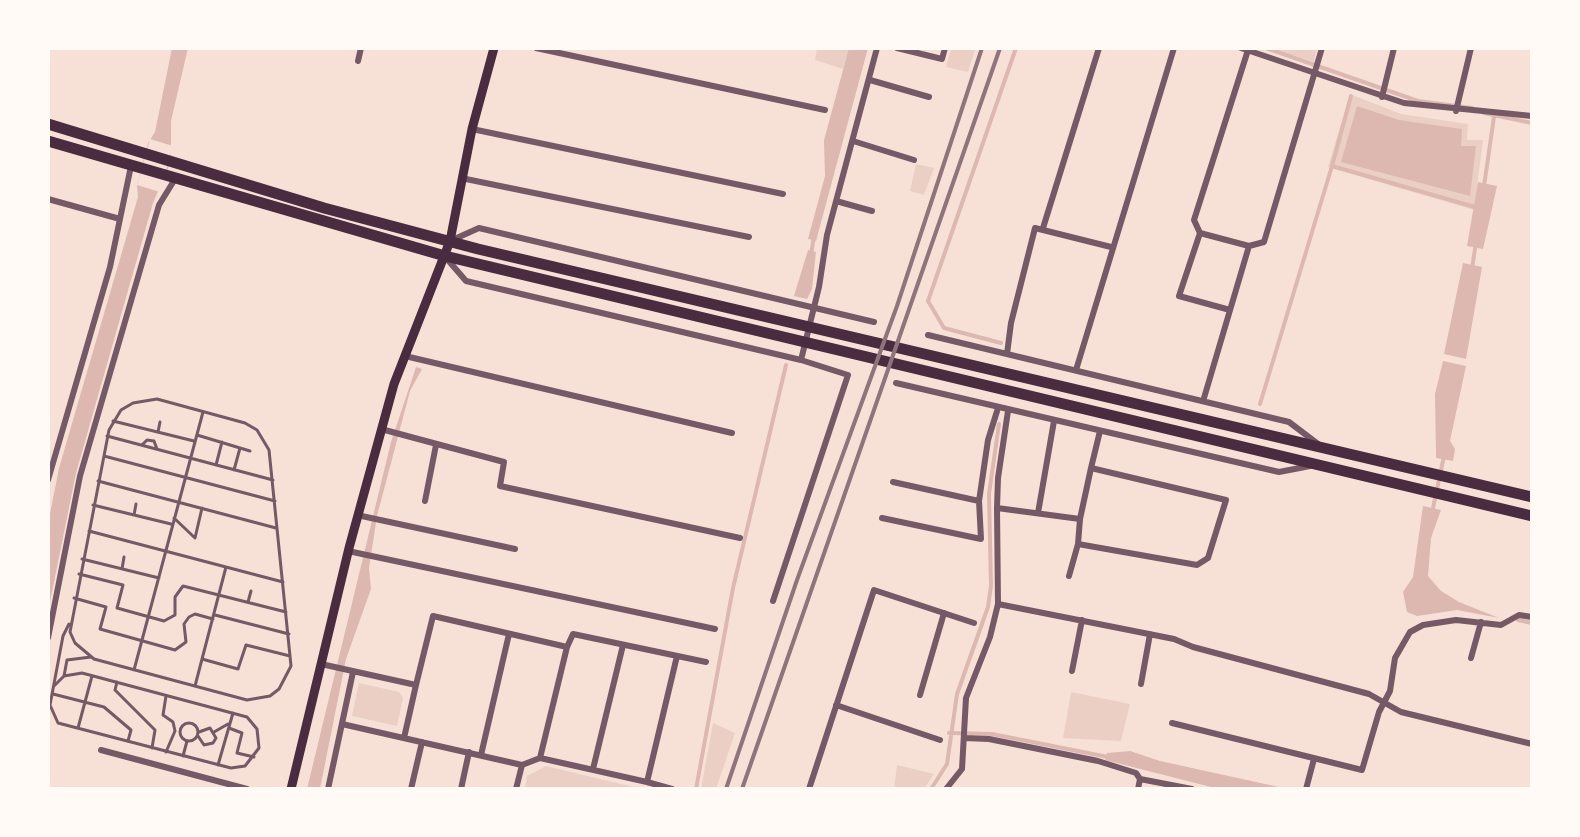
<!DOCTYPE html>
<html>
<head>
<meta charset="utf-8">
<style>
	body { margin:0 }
	#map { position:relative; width:1580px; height:837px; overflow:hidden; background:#f7e1d7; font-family:Karla,sans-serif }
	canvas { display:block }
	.frame { position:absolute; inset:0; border:50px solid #fffaf5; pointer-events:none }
</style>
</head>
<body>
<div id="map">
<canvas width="1580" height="837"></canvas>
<div class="frame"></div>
</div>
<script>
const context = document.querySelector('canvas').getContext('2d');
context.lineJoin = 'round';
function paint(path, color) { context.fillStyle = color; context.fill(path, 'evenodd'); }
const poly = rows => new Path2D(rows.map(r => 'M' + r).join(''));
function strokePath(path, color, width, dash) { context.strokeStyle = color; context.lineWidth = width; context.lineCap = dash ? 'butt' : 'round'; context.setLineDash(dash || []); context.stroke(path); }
paint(poly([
	[817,48,849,48,843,69,815,60],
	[951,48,975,50,968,72,946,67],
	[1271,48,1317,48,1314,62],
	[1350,94,1401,114,1468,124,1467,140,1483,140,1474,210,1328,167],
	[916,164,934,168,924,195,910,191],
	[359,683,399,692,403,698,397,726,352,716],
	[1071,692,1130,704,1121,741,1063,738],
	[713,723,735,733,716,789,701,789],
	[897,765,934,774,924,789,894,789],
	[546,766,642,789,525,789,527,776]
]), '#ebcfc5');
paint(poly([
	[172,48,188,48,171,121,171,161,153,203,76,473,48,612,48,524,59,468,138,197,137,185,148,143,155,132],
	[849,48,868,48,816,241,808,239,825,176,824,140],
	[1357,106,1399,120,1462,129,1461,146,1476,146,1470,196,1341,162],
	[1478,182,1497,186,1483,249,1467,246],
	[808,250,816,252,812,289,807,299,794,296],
	[1463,263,1482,267,1466,359,1444,354],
	[1443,361,1466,366,1450,441,1455,449,1453,461,1436,458,1435,394],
	[416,367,422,369,410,391,377,516,369,568,371,589,346,659,320,789,307,789,391,442],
	[1423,506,1441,510,1431,538,1428,576,1441,591,1459,602,1499,618,1457,610,1417,616,1407,612,1403,592,1413,577],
	[1130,751,1160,761,1288,789,1219,789,1105,760,1107,753]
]), '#dcb8b0');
paint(poly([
	[150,139,173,146,160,192,137,185]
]), '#f7e1d7');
strokePath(poly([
	[1266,48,1418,101,1472,108],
	[1351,96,1332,166,1475,207],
	[1484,113,1532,123],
	[1484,186,1494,117],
	[811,255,814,236],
	[1472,269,1476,242],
	[1001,343,944,328,928,301,1016,48],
	[1260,404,1332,166],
	[1432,513,1444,456],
	[1518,620,1532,623],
	[949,733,992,734,1108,757],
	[696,789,733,588,786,365],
	[931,789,947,764,957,694,988,607,991,586,989,494,999,424]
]), '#dcb8b0', 4);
strokePath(poly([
	[157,399,245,423,257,430,269,450,291,666,279,689,270,696,247,700,94,659,75,643,70,632,109,430,121,410,133,403,157,399],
	[113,421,194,441],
	[158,432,160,422],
	[197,435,250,451],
	[107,436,273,480],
	[142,445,147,440,154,441,157,449],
	[104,456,275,501],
	[216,465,222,442],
	[234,470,240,448],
	[98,481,276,528],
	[93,505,171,524],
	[134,515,136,504],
	[174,518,195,538,202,508],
	[89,531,283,582],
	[82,559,159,578],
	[122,569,124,557],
	[79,574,123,585,117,608,164,621,175,615,175,597,183,586,286,612],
	[74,598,106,607,100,629,175,650,186,642,184,624,189,617,195,614,213,619],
	[248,602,251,591],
	[215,615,289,634],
	[202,659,238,669,246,645,290,656],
	[134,670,203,412],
	[64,676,67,660,91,657],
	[117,682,115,690,155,730,152,748],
	[54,686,64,676,82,673,247,717,257,729,259,748,245,766,231,768,58,723,50,705,63,636,69,624],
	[195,686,226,567],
	[53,694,104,707,131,730,128,741],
	[166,696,163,715,173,722,175,731,166,752],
	'180 732a9 9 0 1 1 18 0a9 9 0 1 1-18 0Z',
	[78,728,92,676],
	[229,728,242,733,237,753,254,757],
	[214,732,228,724],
	[198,736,204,745,213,743,216,738,210,728,199,732],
	[183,756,187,741],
	[218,765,233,713]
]), '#755966', 3);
strokePath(poly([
	[536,48,825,110],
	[897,48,942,59,945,48],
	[1241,48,1404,103,1532,116],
	[358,61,361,48],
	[870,80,929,97],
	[1382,97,1394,48],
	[1456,111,1471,48],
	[472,129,783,194],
	[853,141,914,160],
	[461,178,749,237],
	[48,199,120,219],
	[836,201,872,211],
	[1043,228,1099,48],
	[1200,233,1249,246],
	[450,241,479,228,874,322],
	[447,259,466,281,801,360,848,375,773,601],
	[1230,310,1179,296,1200,233,1194,220,1248,50],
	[928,335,1289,422,1318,444],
	[1007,354,1011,323,1035,228,1111,247],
	[405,356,732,433],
	[801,360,819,287,827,235,877,48],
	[1076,370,1174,48],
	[896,383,1279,472,1310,466],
	[1204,398,1249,246,1264,242,1322,48],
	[1008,411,998,478,997,508,1080,519],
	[381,429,504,462,500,486,740,538],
	[1091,468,1226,500,1208,558,1197,565,1078,544,1080,519,1091,468,1100,431],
	[48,480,110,267,131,166],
	[893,482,979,501],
	[425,501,436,445],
	[997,508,998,604],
	[1038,513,1054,421],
	[357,515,515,549],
	[882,518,981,539,979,501,988,440,998,408],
	[348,551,715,629],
	[1069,576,1078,544],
	[48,638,80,476,159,205,175,179],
	[567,647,540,758,647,782,677,656],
	[1471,658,1481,622],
	[321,664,416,685,433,616,567,647,573,634,706,662],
	[1072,671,1082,620],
	[1141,684,1150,634],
	[920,695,944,613],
	[836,705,940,740],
	[1172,723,1362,770,1379,712,1390,691,1395,658,1410,632,1423,625,1456,620,1501,625,1519,615,1532,617],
	[342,724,522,765,540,758],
	[404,738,416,685],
	[964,738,989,739,1098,761,1136,773,1140,779],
	[101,750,247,789],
	[481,755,509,634],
	[593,769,623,645],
	[647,782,672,789],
	[328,789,353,672],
	[411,789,422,742],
	[461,789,469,752],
	[516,789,522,765],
	[809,789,874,590,974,623],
	[946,789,962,769,966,698,990,637,998,604,1174,639,1193,647,1369,694,1401,712,1532,744],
	[1138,789,1140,779,1192,789],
	[1306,789,1314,759]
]), '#755966', 6);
strokePath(poly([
	[291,789,349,548,394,384,450,241,472,129,494,48]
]), '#4a2c40', 9);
strokePath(poly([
	[48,124,324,208,478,249,1532,497],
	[48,141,445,256,1532,516]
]), '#4a2c40', 11);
strokePath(poly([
	[726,789,797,580,897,306,982,48],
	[742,789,1000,48]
]), '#8f747c', 4);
</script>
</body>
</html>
